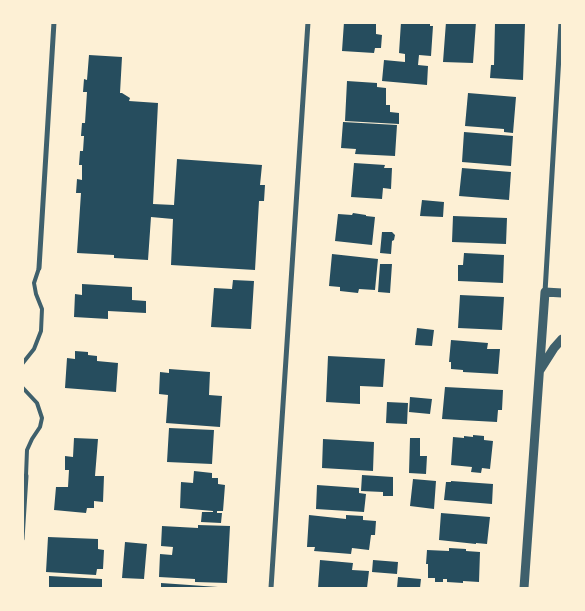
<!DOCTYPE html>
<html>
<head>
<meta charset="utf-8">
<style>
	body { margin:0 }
	#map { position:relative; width:585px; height:611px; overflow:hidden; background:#fdf0d5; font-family:"Times New Roman",serif }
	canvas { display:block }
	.frame { position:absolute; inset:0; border:24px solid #fdf0d5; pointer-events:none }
</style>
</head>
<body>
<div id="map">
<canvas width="585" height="611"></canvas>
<div class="frame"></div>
</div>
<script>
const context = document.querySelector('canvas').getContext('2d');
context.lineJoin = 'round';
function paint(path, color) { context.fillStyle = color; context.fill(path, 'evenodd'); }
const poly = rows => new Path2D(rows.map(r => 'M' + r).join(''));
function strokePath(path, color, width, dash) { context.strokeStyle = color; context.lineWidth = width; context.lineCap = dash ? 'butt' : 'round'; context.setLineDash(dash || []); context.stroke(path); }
paint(poly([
	[344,22,376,23,376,34,382,35,381,48,375,48,374,53,342,51],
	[401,22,430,22,430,26,433,26,431,56,419,55,418,65,428,66,427,85,382,81,384,60,405,62,405,54,399,53],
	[446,22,476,22,473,63,443,62],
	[495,23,525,24,523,80,490,78,491,65,494,65],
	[89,55,122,57,120,93,122,93,130,98,129,101,158,103,153,204,174,205,177,159,262,165,260,185,265,185,264,201,259,201,255,270,171,265,173,219,151,217,148,260,114,258,114,255,77,253,81,193,76,193,77,179,82,180,82,165,79,165,80,151,83,151,84,136,81,136,82,123,85,123,87,92,83,92,84,79,87,80],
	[347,81,377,83,377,87,386,88,386,105,390,105,390,112,399,113,399,124,345,121],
	[468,93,516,97,513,133,504,132,504,129,465,126],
	[343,122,397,125,395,156,355,154,356,149,341,148],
	[464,132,513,136,511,166,462,162],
	[354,163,385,165,384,168,392,168,391,189,383,188,382,199,351,197],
	[462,168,511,172,509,200,459,196],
	[422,200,444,202,443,217,420,216],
	[353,213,366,215,366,216,375,217,372,245,335,241,338,214,352,215],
	[453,216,507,218,506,244,452,242],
	[382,232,392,232,395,235,394,240,392,241,391,254,380,253],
	[464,253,504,255,503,283,458,281,458,265,463,265],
	[332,254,378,259,375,290,359,289,358,293,340,291,340,287,329,286],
	[380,264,392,264,390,293,378,292],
	[233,280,254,281,251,329,211,327,214,288,232,289],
	[82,284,132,287,132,300,146,301,146,313,108,311,108,319,74,317,75,294,82,295],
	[460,295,504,297,502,330,458,328],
	[417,328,434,330,432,346,415,345],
	[451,340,488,343,487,349,500,349,498,374,463,372,463,370,451,369,451,362,449,362],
	[75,351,88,352,88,355,97,356,97,361,118,363,116,392,65,388,67,358,75,359],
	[328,356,385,359,383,387,360,386,360,404,326,402],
	[169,369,210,372,209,395,222,396,220,427,166,423,168,395,159,394,160,372,169,373],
	[445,387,503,390,502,410,498,410,497,422,442,419],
	[410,397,432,399,430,414,409,412],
	[387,402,408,403,407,424,386,423],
	[169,428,214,430,212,464,167,462],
	[473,435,484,436,484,440,493,441,490,469,482,468,481,473,471,472,472,467,451,465,453,437,464,438,464,436,473,437],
	[74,438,98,439,95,476,104,476,103,502,94,501,94,508,87,508,86,513,54,510,56,487,68,487,69,470,65,470,65,456,73,457],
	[410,438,420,438,420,456,427,456,426,474,409,473],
	[323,439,374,442,373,471,322,468],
	[194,471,212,473,212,478,218,478,218,484,225,485,223,511,217,511,217,513,222,513,221,523,201,522,202,512,213,512,213,511,180,508,181,482,193,483],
	[362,475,393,477,393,496,383,496,383,492,361,491],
	[413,479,436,481,434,509,410,506],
	[451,481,493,484,492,504,444,500,446,482,451,482],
	[317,485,359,488,359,493,366,494,364,512,316,509],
	[441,513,490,517,487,544,476,543,476,544,439,540],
	[309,515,346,519,346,515,363,516,363,520,376,521,375,535,371,535,369,550,352,548,351,554,314,551,315,547,307,547],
	[198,525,230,526,227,583,195,582,195,579,159,577,160,554,172,555,173,547,161,546,162,526,198,528],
	[48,537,98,539,98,549,104,550,103,569,97,569,96,575,46,572],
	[125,542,147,544,144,579,122,578],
	[449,548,466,549,466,551,480,552,479,582,463,581,463,583,447,582,447,579,443,579,443,582,435,582,435,578,428,578,428,564,426,564,427,550,449,551],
	[320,560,353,563,352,570,369,571,367,588,318,588],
	[373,560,398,562,397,574,372,572],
	[49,576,102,579,102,588,49,588],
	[398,577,421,579,420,588,397,588],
	[161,583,218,587,218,588,161,588]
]), '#264d5e');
strokePath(poly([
	[22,364,34,349,41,331,42,309,36,294,34,283,39,268],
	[22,387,37,403,42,418,40,427,32,439,27,450,26,476]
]), '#3f606c', 4);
strokePath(poly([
	[39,268,54,22],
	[545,292,561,22],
	[22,539,26,476],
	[271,588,308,22]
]), '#3f606c', 5);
strokePath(poly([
	[540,370,554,348,562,339],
	[524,588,545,292,562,293]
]), '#3f606c', 9);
</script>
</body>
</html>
